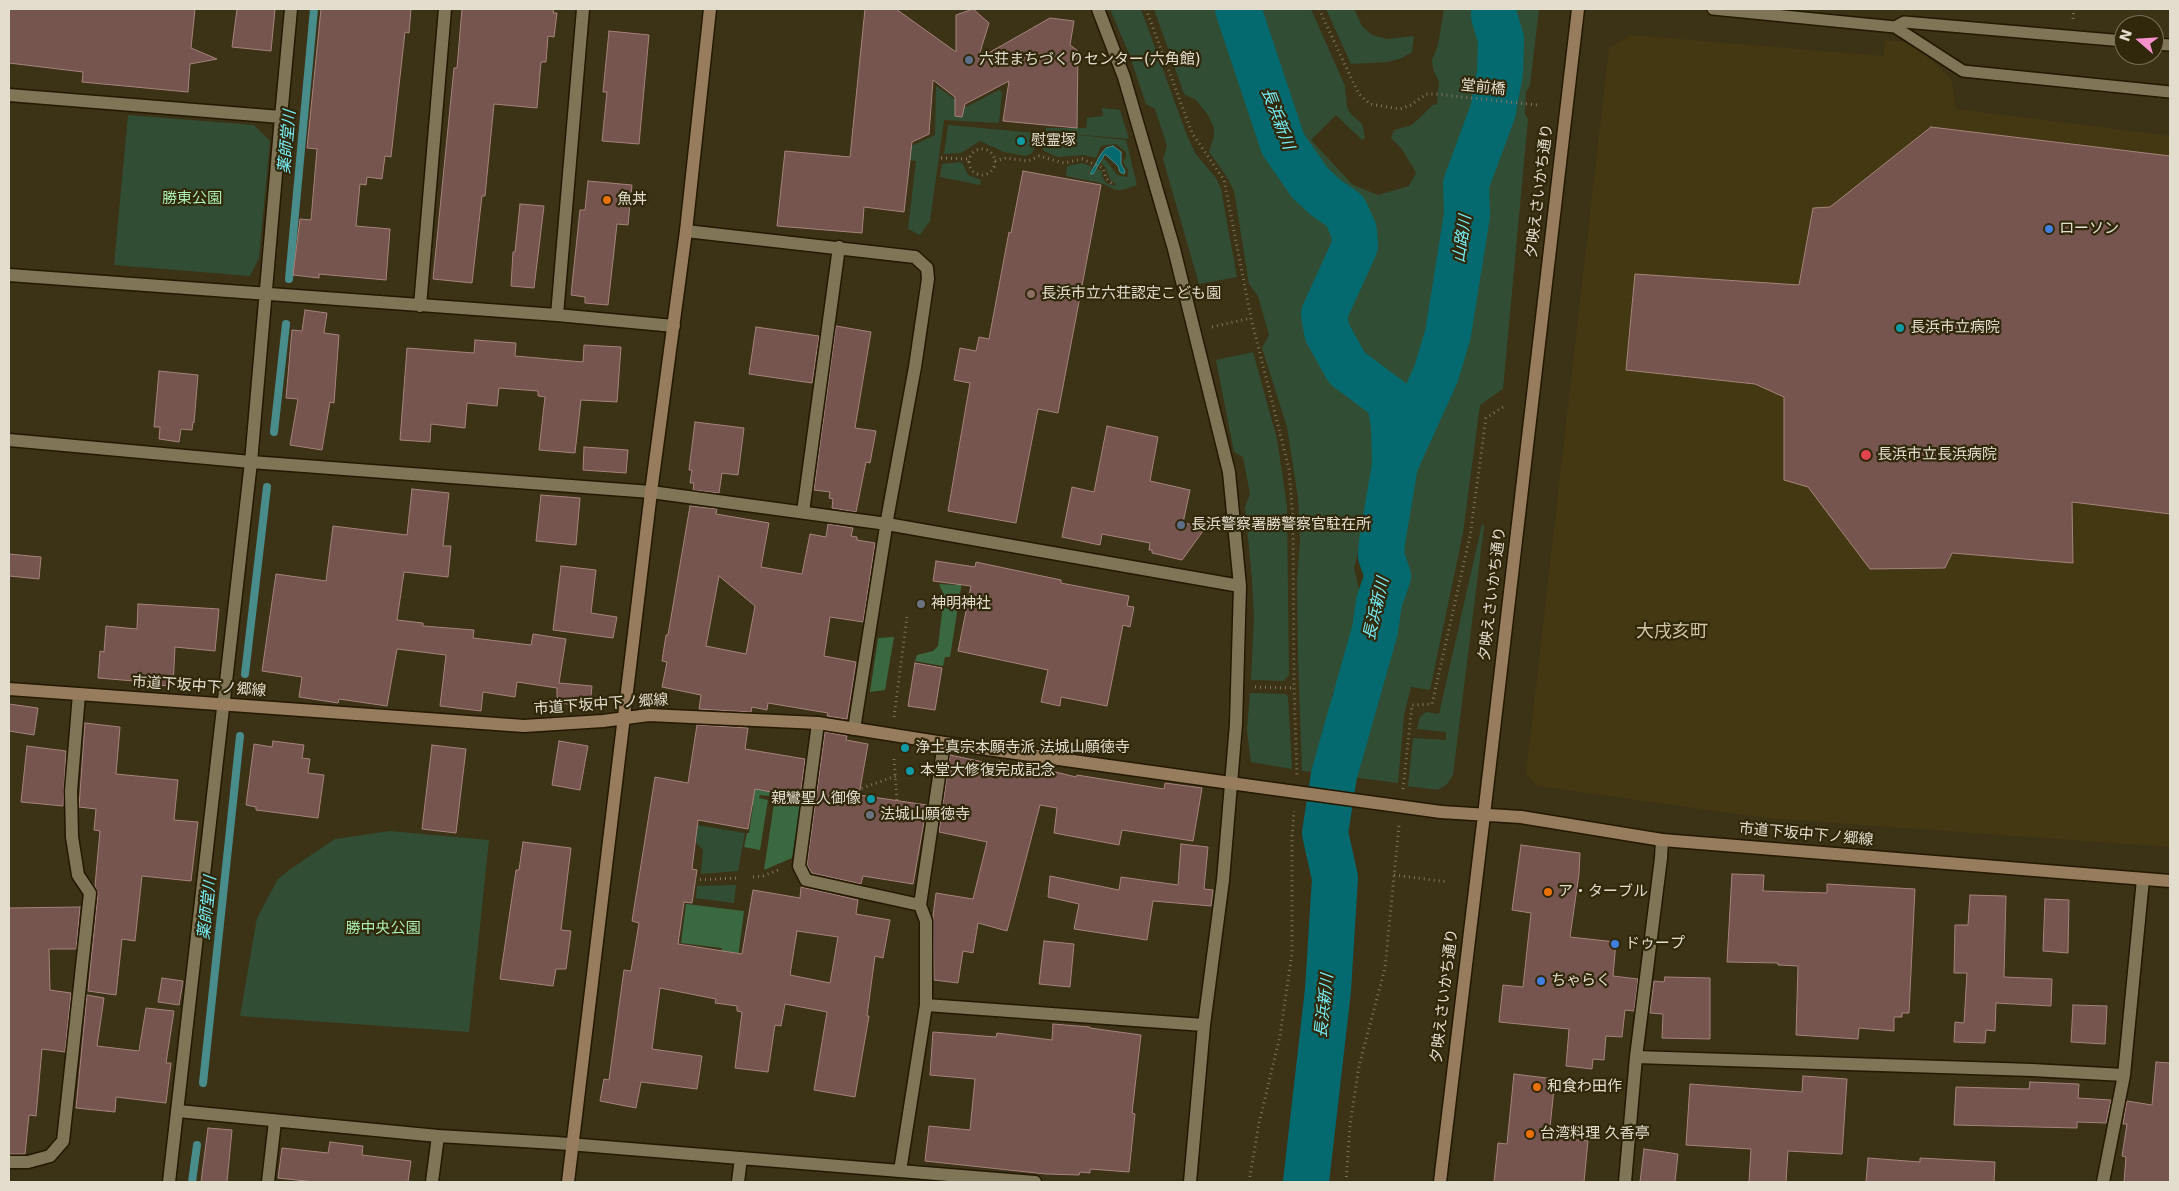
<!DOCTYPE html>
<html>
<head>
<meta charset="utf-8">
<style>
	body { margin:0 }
	#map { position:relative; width:2179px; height:1191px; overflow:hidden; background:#3c3216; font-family:"DejaVu Sans",sans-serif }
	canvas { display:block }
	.frame { position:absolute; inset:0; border:10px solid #e3ddcd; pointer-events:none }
	.north { position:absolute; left:2114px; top:15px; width:50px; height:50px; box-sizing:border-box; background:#31280b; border:1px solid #787059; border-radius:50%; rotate:289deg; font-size:14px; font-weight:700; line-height:20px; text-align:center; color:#e3ddcd }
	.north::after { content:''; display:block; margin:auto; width:18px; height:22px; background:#f890cb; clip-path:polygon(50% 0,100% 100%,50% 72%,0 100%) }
</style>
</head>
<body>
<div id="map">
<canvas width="2179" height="1191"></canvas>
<div class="frame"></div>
<div class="north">N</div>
</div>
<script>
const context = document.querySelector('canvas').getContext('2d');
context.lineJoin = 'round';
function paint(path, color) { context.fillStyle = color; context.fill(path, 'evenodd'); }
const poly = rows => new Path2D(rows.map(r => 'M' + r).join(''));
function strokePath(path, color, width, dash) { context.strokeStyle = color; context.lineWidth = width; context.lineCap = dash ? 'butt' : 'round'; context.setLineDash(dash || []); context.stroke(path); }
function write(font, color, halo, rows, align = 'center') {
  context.font = font + ' "DejaVu Sans","Noto Sans JP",sans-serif'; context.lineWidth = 4.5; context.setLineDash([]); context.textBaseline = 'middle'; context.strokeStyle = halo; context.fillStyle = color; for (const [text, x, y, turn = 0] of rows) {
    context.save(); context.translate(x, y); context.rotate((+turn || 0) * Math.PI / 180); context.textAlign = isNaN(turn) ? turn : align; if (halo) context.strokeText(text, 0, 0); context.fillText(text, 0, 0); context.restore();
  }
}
paint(poly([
	[1631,35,1883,56,1885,40,1914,43,1951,79,1956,109,2170,136,2170,847,1766,818,1537,786,1526,774,1609,48]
]), '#443813');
paint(poly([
	[1110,9,1141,9,1186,133,1195,153,1216,178,1221,189,1237,277,1199,284,1163,159,1167,146,1155,109,1146,104,1130,56],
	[1154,9,1231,9,1261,97,1268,127,1265,131,1269,145,1286,168,1292,184,1330,207,1344,225,1348,240,1346,250,1335,274,1313,313,1310,327,1312,335,1325,338,1329,349,1345,378,1385,400,1388,408,1391,449,1383,474,1384,495,1379,513,1373,526,1362,539,1354,568,1360,593,1365,605,1370,610,1368,629,1356,681,1339,684,1332,694,1332,715,1329,730,1331,746,1326,774,1302,771,1298,656,1297,581,1300,540,1298,498,1287,427,1262,348,1269,335,1258,296,1249,284,1234,191,1227,177,1209,152,1214,136,1214,128,1208,115,1196,100,1184,94],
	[1245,9,1311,9,1345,86,1347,107,1350,113,1362,124,1365,137,1362,140,1336,115,1311,140,1353,185,1378,195,1409,186,1416,173,1402,149,1391,138,1394,130,1412,125,1433,105,1437,104,1439,82,1433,69,1432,60,1438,45,1444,9,1483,9,1483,32,1496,52,1493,81,1487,111,1462,180,1461,196,1463,210,1436,354,1424,393,1415,401,1415,410,1403,443,1398,442,1399,421,1391,396,1356,372,1345,359,1336,338,1332,313,1336,299,1355,271,1358,255,1363,243,1362,234,1349,206,1321,180,1289,141,1283,118],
	[1326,9,1354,9,1362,26,1372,35,1387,39,1414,36,1412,52,1402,58,1388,62,1351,64],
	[1504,9,1539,9,1530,85,1526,92,1525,114,1528,119,1503,389,1480,405,1463,533,1430,690,1411,687,1404,715,1398,783,1343,776,1348,754,1371,687,1375,644,1384,608,1394,600,1400,581,1399,559,1395,538,1399,522,1401,473,1410,452,1438,396,1449,367,1449,347,1460,316,1464,268,1470,228,1471,185,1498,115,1503,89,1508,40,1504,24],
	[936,86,966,107,999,90,1002,92,999,123,944,120,930,221,920,235,908,229,916,161,902,159,903,150,935,135],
	[1102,108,1120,110,1129,139,1049,132,1126,140,1137,185,1122,190,1116,190,1101,183,1066,176,1067,166,1083,163,1092,167,1089,174,1092,175,1097,169,1102,171,1102,176,1106,183,1115,186,1116,184,1111,181,1105,167,1101,163,1103,159,1106,160,1117,175,1128,177,1128,170,1123,162,1126,157,1126,152,1116,144,1101,146,1096,158,1084,155,1058,157,1044,151,1041,147,1041,140,1046,132,1046,128,1086,128,1087,118,1103,116],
	[128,115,254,125,270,141,259,258,250,276,114,265],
	[948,125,1036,133,1036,145,1032,153,1026,156,1004,152,980,141,961,153,944,154],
	[960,162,963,164,968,175,981,180,980,185,940,177,942,164],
	[1253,352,1277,439,1287,506,1289,675,1284,681,1251,680,1254,618,1252,579,1245,507,1250,494,1243,457,1234,452,1216,360],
	[1482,524,1484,526,1453,775,1447,784,1438,790,1408,786,1413,738,1446,740,1446,732,1417,729,1420,717,1426,712,1439,714],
	[1250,693,1285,694,1288,696,1292,769,1251,762,1247,730],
	[697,825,745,833,738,871,701,874,703,850,694,840],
	[390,831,489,840,469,1032,240,1016,257,918,278,879,289,870,335,839],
	[736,885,734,903,696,898,697,886]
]), '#314e34');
paint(poly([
	[958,569,964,569,950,657,945,657,943,666,915,661,917,655,933,651,938,646,944,595,939,584,956,585],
	[894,637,885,690,870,692,878,638],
	[774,760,769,796,760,795,759,798,768,800,760,850,744,847,747,833,749,833,753,806,708,799],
	[775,797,801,801,792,858,764,870],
	[686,904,744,911,735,981,718,979,722,948,681,943]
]), '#3a6841');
const water = poly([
	[1113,146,1121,152,1121,164,1125,171,1124,174,1120,172,1118,166,1105,154,1093,174,1090,174,1101,154,1106,148,1113,146]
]);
paint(water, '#056a70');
strokePath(water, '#488c8c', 1);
strokePath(poly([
	[289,279,314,9],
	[274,432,286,324],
	[245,674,267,487],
	[203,1083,240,736],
	[192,1182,197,1145]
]), '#488c8c', 8);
strokePath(poly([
	[1238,9,1283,144,1310,183,1325,197,1345,211,1354,231,1355,246,1324,314,1327,332,1347,368,1390,400,1394,427,1395,465,1382,542,1381,556,1388,576,1379,602,1375,630,1334,775,1325,833,1335,878,1328,990,1306,1182],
	[1396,462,1436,374,1448,334,1467,215,1466,184,1493,111,1500,72,1501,39,1494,16,1494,9]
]), '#056a70', 46);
const building = poly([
	[9,9,195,9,191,48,217,59,190,64,188,92,82,82,83,72,9,63,9,9],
	[237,9,275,9,271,51,232,47,237,9],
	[321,9,411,9,409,33,405,32,391,157,385,156,382,179,367,177,366,185,360,184,356,226,390,229,386,280,319,274,319,278,293,275,300,219,311,220,317,149,307,148,321,9],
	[462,9,554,9,553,13,557,13,554,37,548,36,546,62,541,62,537,108,494,104,485,196,482,196,472,283,433,279,451,98,454,68,457,68,462,9],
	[865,9,896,9,956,52,956,15,973,9,989,23,978,59,1050,18,1074,21,1070,45,1078,51,1077,128,1003,121,1009,81,965,104,962,117,955,116,955,97,933,80,929,134,912,142,904,212,864,207,862,233,777,226,785,151,850,157,865,9],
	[609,31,649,35,639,144,602,141,607,92,603,92,609,31],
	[1931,127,2170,156,2170,514,2072,502,2073,563,1952,553,1945,568,1870,569,1808,487,1784,480,1784,397,1755,384,1626,370,1635,274,1799,285,1813,208,1830,207,1931,127],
	[1023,171,1101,185,1058,413,1038,409,1016,523,948,511,970,383,954,380,960,348,976,351,979,337,989,339,1009,232,1011,233,1023,171],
	[588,181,632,185,628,225,617,224,608,305,585,303,585,297,571,295,580,210,585,210,588,181],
	[520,204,544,206,534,288,511,286,513,252,515,252,520,204],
	[305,310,327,313,324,333,339,335,334,403,330,402,322,450,290,445,298,399,286,398,292,330,302,331,305,310],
	[836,326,871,332,855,428,876,431,870,463,866,462,856,512,832,508,833,499,829,498,830,492,814,490,836,326],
	[756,327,819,336,812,383,749,374,756,327],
	[475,340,516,343,515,356,583,362,584,345,621,347,617,402,581,400,575,453,539,450,545,397,538,396,538,391,499,388,497,406,467,403,465,428,431,424,430,442,400,440,407,348,474,353,475,340],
	[159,371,198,375,194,423,193,422,192,430,181,429,179,442,159,439,160,427,154,427,159,371],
	[695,422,744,428,738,475,722,473,719,493,693,490,694,483,690,483,692,470,689,470,695,422],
	[1107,426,1158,437,1150,481,1190,490,1183,523,1206,527,1182,560,1152,553,1152,550,1149,550,1150,543,1102,534,1100,545,1062,537,1072,487,1094,492,1107,426],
	[584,447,628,450,626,473,583,470,584,447],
	[412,489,449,493,443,546,451,546,448,577,404,572,397,620,423,623,423,626,474,630,473,638,531,645,533,634,566,639,559,683,592,686,590,706,557,703,557,688,517,682,515,697,483,692,481,711,440,706,446,655,397,649,387,706,339,699,338,703,299,697,302,677,262,671,276,574,326,581,333,526,407,535,412,489],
	[541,495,580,498,576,545,536,541,541,495],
	[690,506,717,509,716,514,769,523,761,567,802,574,810,534,826,537,828,524,853,528,851,536,857,537,857,540,875,543,863,622,830,617,824,656,856,662,847,719,827,716,828,713,768,703,767,710,752,707,751,712,699,709,701,695,662,687,667,662,662,661,666,635,668,635,690,506],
	[719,576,755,606,746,654,706,646,719,576],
	[9,554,41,557,39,579,9,576,9,554],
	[936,561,975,567,976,562,1061,580,1061,583,1129,596,1127,606,1134,607,1130,627,1123,625,1107,706,1061,697,1060,706,1041,702,1048,670,958,651,971,586,933,581,936,561],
	[561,566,596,570,591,613,617,617,613,638,553,630,561,566],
	[138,604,219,609,215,651,175,647,173,686,134,684,134,681,98,678,100,651,104,652,106,626,137,629,138,604],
	[915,663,942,668,935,710,908,706,915,663],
	[9,704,38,708,34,735,9,731,9,704],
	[85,723,120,727,116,774,178,780,174,820,198,822,191,881,142,876,135,941,122,939,116,995,88,991,98,894,95,886,100,831,94,830,96,809,79,807,85,723],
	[697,725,748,728,745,749,805,759,800,797,755,789,748,829,698,820,692,869,697,870,692,903,684,902,678,944,742,954,753,890,800,898,801,887,858,900,856,914,890,920,883,958,875,956,867,1016,869,1016,855,1097,814,1090,827,1012,785,1004,781,1026,775,1025,768,1072,735,1068,742,1012,737,1011,737,1006,715,1003,716,999,660,988,652,1049,702,1056,697,1089,641,1082,636,1108,600,1101,604,1079,609,1080,624,970,631,971,639,923,632,921,655,777,688,783,697,725],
	[797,931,838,937,830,983,790,975,797,931],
	[825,732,847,736,846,740,868,744,859,795,927,805,913,884,863,876,861,884,812,873,807,865,825,732],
	[273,741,304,745,302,758,310,759,308,773,324,775,318,818,256,810,256,807,246,805,254,744,272,747,273,741],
	[559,741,588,746,580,790,552,785,559,741],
	[432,745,466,749,456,833,422,829,432,745],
	[27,746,66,751,63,806,21,802,27,746],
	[950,755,998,765,999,761,1034,770,1035,767,1076,777,1077,775,1164,789,1165,783,1202,788,1193,841,1122,830,1119,845,1054,833,1057,808,1040,805,1007,931,978,923,973,953,963,951,958,983,934,980,933,916,936,893,973,899,987,842,939,832,950,755],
	[523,842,571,848,561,930,571,931,566,969,556,969,553,986,500,979,516,870,519,870,523,842],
	[1181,844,1208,847,1204,889,1213,890,1211,906,1153,901,1147,940,1074,929,1079,904,1048,897,1050,876,1119,890,1121,877,1178,885,1181,844],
	[1521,845,1580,853,1579,874,1570,937,1616,942,1613,976,1638,979,1634,1011,1625,1010,1622,1037,1606,1036,1604,1060,1593,1059,1592,1069,1566,1066,1569,1029,1499,1022,1503,985,1523,987,1531,913,1512,910,1521,845],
	[1732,874,1764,875,1763,891,1827,893,1827,884,1915,889,1909,1013,1902,1013,1902,1017,1894,1017,1894,1031,1859,1028,1858,1039,1796,1035,1798,966,1778,965,1778,963,1727,962,1732,874],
	[1970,895,2006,896,2004,977,2052,979,2051,1006,1996,1003,1995,1031,1986,1030,1985,1043,1954,1042,1955,1022,1964,1023,1967,973,1954,973,1955,925,1968,925,1970,895],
	[2045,899,2069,900,2068,953,2043,951,2045,899],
	[80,907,76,949,49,949,50,990,71,993,65,1052,42,1049,36,1116,29,1115,25,1154,9,1154,9,908,80,907],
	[1044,941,1074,944,1070,987,1039,984,1044,941],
	[1665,977,1710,978,1710,1039,1662,1038,1663,1014,1650,1013,1654,981,1664,982,1665,977],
	[162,978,183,981,179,1005,158,1002,162,978],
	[87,995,104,998,97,1046,139,1051,146,1008,174,1011,166,1063,171,1063,166,1103,116,1097,115,1112,76,1108,87,995],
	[2073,1005,2107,1006,2105,1044,2071,1042,2073,1005],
	[1053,1024,1090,1027,1090,1028,1141,1035,1132,1113,1135,1114,1129,1172,1090,1169,1090,1173,1080,1172,1079,1175,1046,1174,925,1161,929,1126,970,1130,975,1079,930,1075,933,1032,996,1037,997,1033,1052,1040,1053,1024],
	[2156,1062,2170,1063,2170,1182,2124,1182,2126,1157,2122,1156,2127,1124,2123,1124,2127,1101,2152,1105,2156,1062],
	[1514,1074,1555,1079,1549,1137,1588,1141,1584,1182,1494,1182,1498,1143,1507,1144,1514,1074],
	[1803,1076,1847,1079,1842,1154,1788,1151,1786,1182,1749,1182,1751,1149,1686,1145,1690,1084,1802,1092,1803,1076],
	[2030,1082,2079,1084,2078,1098,2111,1100,2106,1123,2077,1122,2077,1128,1954,1125,1956,1087,2029,1089,2030,1082],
	[208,1128,232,1130,227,1182,201,1182,208,1128],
	[330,1142,363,1146,362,1155,411,1161,408,1182,315,1182,278,1178,282,1148,328,1153,330,1142],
	[1644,1149,1678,1154,1675,1182,1640,1182,1644,1149],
	[1868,1158,1920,1162,1920,1158,1995,1162,1994,1182,1866,1182,1868,1158]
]);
paint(building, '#76554e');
strokePath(building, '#a6837b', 1);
const lane = poly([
	[1713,9,1895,27,1963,71,2170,92],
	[1895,27,1904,22,2124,41],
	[2154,44,2170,45]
]);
const street = poly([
	[1098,9,1124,77,1174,249,1229,472,1240,586,1236,724,1223,880,1204,1025,1190,1182],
	[9,95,281,117,291,9],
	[686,231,915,257,927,268,928,279,915,367,888,514,854,729],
	[9,275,557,315,674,326],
	[420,306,445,9],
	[557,315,583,9],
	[9,440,251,462,651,492,887,524,1240,586],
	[803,512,839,247],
	[818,723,799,866,806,880,920,905,926,921,926,1005,1204,1025],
	[920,905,944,743],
	[1636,1057,2032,1070,2124,1075],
	[178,1111,438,1136,556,1143,1035,1182],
	[9,1162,28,1162,50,1156,63,1141,90,893,78,875,72,837,71,791,79,694],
	[900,1171,926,1005],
	[169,1182,251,462,281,117],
	[268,1182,275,1121],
	[432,1182,438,1136],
	[738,1182,741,1158],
	[1625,1182,1636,1057,1661,858,1662,840],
	[2103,1182,2124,1075,2143,879]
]);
const secondary = poly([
	[9,689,524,726,603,721,649,715,818,723,944,743,1252,786],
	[1441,812,1521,817,1662,840,2170,881],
	[568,1182,651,492,686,231,710,9],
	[1440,1182,1484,815,1578,9]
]);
strokePath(lane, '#231900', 14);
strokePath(street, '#231900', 15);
strokePath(secondary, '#231900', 15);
strokePath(poly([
	[1146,9,1192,133,1224,180,1251,318,1289,469,1293,521,1294,688,1297,775],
	[1319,9,1353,82,1359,94,1370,104,1400,109,1411,105,1426,94,1436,94,1537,105],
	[2073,19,2074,9],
	'969 162a13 13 0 1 1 26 0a13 13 0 1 1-26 0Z',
	[941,158,969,159],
	[995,161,1006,158,1028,161,1039,156,1064,163,1082,159,1103,168,1106,178,1113,185],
	[1212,327,1251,318],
	[1255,687,1294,688],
	[894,717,907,617],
	[894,759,897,801],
	[1403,789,1412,705,1432,704,1470,536,1486,418,1506,405],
	[857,790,896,776],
	[1394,875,1448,882],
	[753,877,763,876,781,869],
	[695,880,738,878],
	[1249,1182,1259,1123,1280,1036,1292,953,1292,836,1294,811],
	[1346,1182,1350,1125,1359,1066,1385,968,1399,825]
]), '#7d755e', 3, [1, 4]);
strokePath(lane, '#807557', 11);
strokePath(street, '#807557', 12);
strokePath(secondary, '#987c5e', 12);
const secondaryBridge = poly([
	[1252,786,1441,812]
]);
strokePath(secondaryBridge, '#231900', 15, []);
strokePath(secondaryBridge, '#987c5e', 12);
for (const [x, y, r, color] of [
	[969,60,5,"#5c6f8a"],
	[1021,141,5,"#0f9aa8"],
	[607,200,5,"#e8710a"],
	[2049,229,5,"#3f7fe0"],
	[1031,294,5,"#8d6e63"],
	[1900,328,5,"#0f9aa8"],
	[1866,455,6,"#e0444e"],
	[1181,525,5,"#5c6f8a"],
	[921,604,5,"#6b7280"],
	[905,748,5,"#0f9aa8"],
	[910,771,5,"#0f9aa8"],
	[871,799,5,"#0f9aa8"],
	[870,815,5,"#6b7280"],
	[1548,892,5,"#e8710a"],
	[1615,944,5,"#3f7fe0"],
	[1541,981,5,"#3f7fe0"],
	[1537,1087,5,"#e8710a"],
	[1530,1134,5,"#e8710a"]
]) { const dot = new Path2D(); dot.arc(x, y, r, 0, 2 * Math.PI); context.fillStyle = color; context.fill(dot); strokePath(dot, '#31280b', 2); }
write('15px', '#e3ddcd', '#31280b', [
	["六荘まちづくりセンター(六角館)",979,60],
	["慰霊塚",1031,141],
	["魚丼",617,200],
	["ローソン",2059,229],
	["長浜市立六荘認定こども園",1041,294],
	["長浜市立病院",1910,328],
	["長浜市立長浜病院",1877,455],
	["長浜警察署勝警察官駐在所",1191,525],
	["神明神社",931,604],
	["浄土真宗本願寺派 法城山願徳寺",915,748],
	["本堂大修復完成記念",920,771],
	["親鸞聖人御像",861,799,"right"],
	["法城山願徳寺",880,815],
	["ア・ターブル",1558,892],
	["ドゥープ",1625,944],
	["ちゃらく",1551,981],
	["和食わ田作",1547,1087],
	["台湾料理 久香亭",1540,1134]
], 'left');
write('15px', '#e3ddcd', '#31280b', [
	["堂前橋",1483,88,6],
	["夕映えさいかち通り",1540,191,-83],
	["夕映えさいかち通り",1493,594,-83],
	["市道下坂中下ノ郷線",199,687,4],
	["市道下坂中下ノ郷線",601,705,-4],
	["市道下坂中下ノ郷線",1806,835,5],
	["夕映えさいかち通り",1445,996,-83]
]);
write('15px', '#a8eeb0', '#31280b', [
	["勝東公園",192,199],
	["勝中央公園",383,929]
]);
write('italic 16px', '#75eef8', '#31280b', [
	["長浜新川",1277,119,69],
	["薬師堂川",288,142,-85],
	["山路川",1463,239,-82],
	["長浜新川",1377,609,-77],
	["薬師堂川",208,908,-84],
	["長浜新川",1325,1006,-84]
]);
write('18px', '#d1c5a5', '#31280b', [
	["大戌亥町",1672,632]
]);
</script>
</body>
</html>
